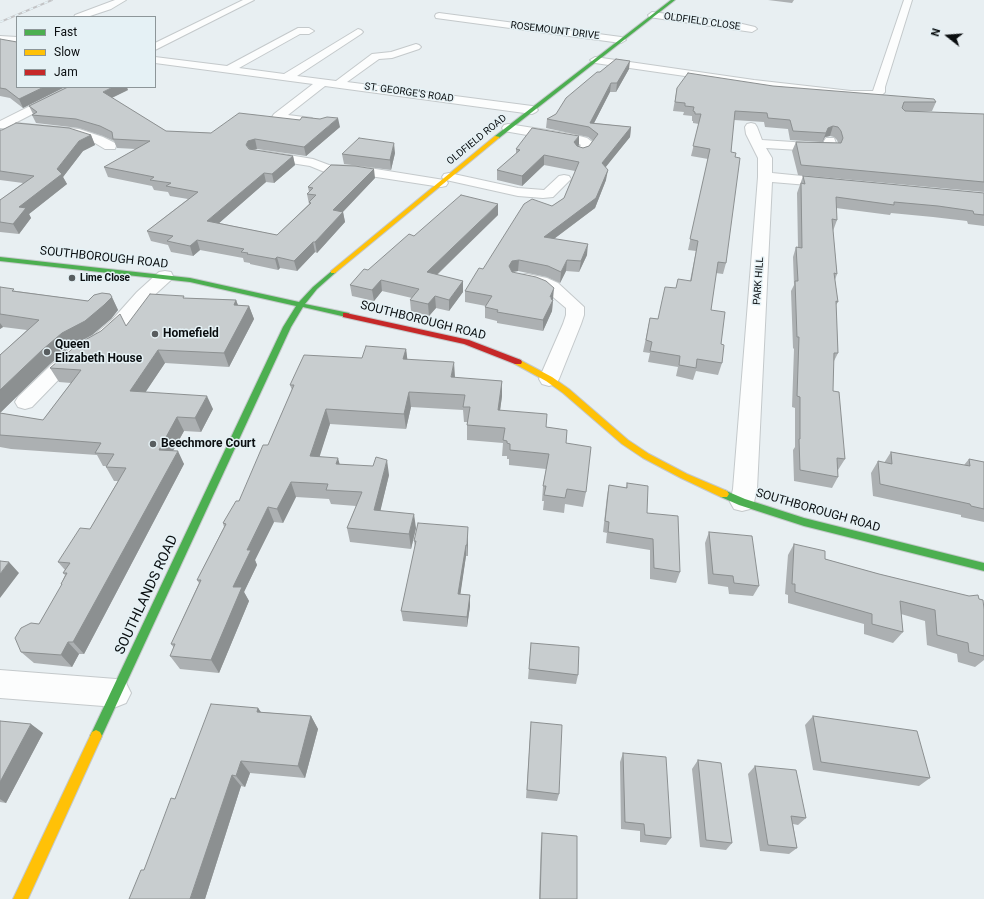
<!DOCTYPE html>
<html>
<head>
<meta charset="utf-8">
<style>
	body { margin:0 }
	#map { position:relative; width:984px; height:899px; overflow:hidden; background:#e8eff2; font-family:Roboto,sans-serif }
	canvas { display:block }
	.legend { position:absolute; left:16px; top:16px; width:140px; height:72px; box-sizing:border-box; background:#e5f1f5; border:1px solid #8d9699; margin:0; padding:5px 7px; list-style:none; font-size:12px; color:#0a0e10 }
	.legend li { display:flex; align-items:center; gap:8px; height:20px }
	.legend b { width:20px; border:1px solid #8d9699 }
	.north { position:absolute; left:928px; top:16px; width:40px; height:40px; -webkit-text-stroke:3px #e5f1f5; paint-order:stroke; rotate:287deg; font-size:11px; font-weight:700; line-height:16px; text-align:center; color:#0a0e10 }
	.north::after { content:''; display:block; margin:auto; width:14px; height:18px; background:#0a0e10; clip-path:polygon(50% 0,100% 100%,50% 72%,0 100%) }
</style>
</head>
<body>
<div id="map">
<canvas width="984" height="899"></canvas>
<ul class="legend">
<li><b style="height:5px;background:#4caf50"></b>Fast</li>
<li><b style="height:5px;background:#ffc107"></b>Slow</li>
<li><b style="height:5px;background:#c62828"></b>Jam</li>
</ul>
<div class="north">N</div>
</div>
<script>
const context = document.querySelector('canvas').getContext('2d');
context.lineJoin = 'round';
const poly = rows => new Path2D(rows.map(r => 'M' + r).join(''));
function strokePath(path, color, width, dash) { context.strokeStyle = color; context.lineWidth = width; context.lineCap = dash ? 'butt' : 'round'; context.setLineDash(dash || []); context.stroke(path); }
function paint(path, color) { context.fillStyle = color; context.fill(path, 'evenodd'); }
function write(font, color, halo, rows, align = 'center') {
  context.font = font + ' Roboto,sans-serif'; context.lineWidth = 3; context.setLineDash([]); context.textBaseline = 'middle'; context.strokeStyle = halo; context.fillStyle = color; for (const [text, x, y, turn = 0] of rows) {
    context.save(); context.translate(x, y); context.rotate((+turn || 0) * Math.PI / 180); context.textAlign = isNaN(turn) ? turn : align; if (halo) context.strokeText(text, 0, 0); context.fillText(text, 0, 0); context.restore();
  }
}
const street = poly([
	[115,0,126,0,111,9,87,17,74,17,75,15,115,0],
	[243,0,254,0,155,50,155,43,243,0],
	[904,0,912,0,885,87,885,92,883,94,874,97,851,97,754,86,595,63,590,60,595,57,754,80,851,91,873,91,904,0],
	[652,12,738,23,755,27,757,29,752,32,649,17,648,15,652,12],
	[439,13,621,37,626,40,621,43,436,18,435,16,436,14,439,13],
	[298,28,309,28,314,31,309,34,300,34,239,68,284,74,358,29,361,30,363,32,361,34,297,76,336,81,372,54,391,52,416,44,419,45,421,47,419,49,392,58,379,59,347,82,532,106,536,108,538,110,536,112,532,114,325,86,288,115,312,118,314,121,312,124,308,125,279,122,274,120,272,117,274,114,313,84,155,63,155,57,227,66,298,28],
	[0,36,17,37,17,43,0,42,0,36],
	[68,87,83,87,81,89,15,123,79,129,103,137,115,143,116,146,115,149,105,149,95,143,73,136,0,128,0,121,68,87],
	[751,123,755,124,757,127,762,140,824,144,824,141,826,138,834,138,838,148,837,151,832,152,766,148,772,158,772,173,832,179,837,180,839,183,837,186,832,187,772,182,757,489,754,502,750,509,742,511,734,509,730,502,733,489,758,177,758,158,746,134,745,127,747,124,751,123],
	[508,124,572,134,587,138,595,144,587,155,582,156,577,155,575,152,581,145,579,144,504,131,502,128,504,125,508,124],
	[264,151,313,159,329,165,357,166,444,180,442,177,444,174,449,173,518,188,544,190,559,176,564,175,569,176,571,179,553,197,543,198,518,196,446,180,448,183,446,186,441,187,357,174,327,173,310,166,259,158,257,155,259,152,264,151],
	[165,271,171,272,173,276,171,280,149,300,124,328,107,344,85,356,65,373,32,407,25,409,18,407,15,402,18,397,51,365,71,348,93,336,112,320,137,292,159,272,165,271],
	[527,274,547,278,558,283,584,307,584,315,581,324,559,379,556,384,549,386,542,384,539,379,563,324,566,315,566,308,546,291,536,286,521,283,519,279,521,275,527,274],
	[0,670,116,679,126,683,131,693,126,703,116,707,0,698,0,670]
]);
const fast = poly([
	[671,0,675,0,499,138,495,138,495,136,671,0],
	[0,257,190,278,299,302,313,287,333,270,336,272,335,273,317,289,305,304,349,313,350,315,346,317,303,307,291,327,100,740,96,742,92,740,90,736,92,732,283,327,296,306,190,282,0,261,0,257],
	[724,490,745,499,804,518,984,563,984,571,804,526,739,505,721,497,719,494,721,491,724,490]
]);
const slow = poly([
	[495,136,500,137,335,273,331,273,331,271,495,136],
	[518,359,552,377,569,389,628,440,649,454,687,474,727,491,729,494,727,497,721,497,681,478,643,458,622,444,563,393,546,381,515,364,514,362,518,359],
	[96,730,100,732,102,736,28,899,13,899,92,732,96,730]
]);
const jam = poly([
	[343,313,346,313,469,340,521,360,522,362,521,364,515,364,464,344,343,317,343,313]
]);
strokePath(street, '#c4c9cb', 2);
strokePath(fast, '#c4c9cb', 2);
strokePath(slow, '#c4c9cb', 2);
strokePath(jam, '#c4c9cb', 2);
paint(street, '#fcfdfd');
paint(fast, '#4caf50');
paint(slow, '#ffc107');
paint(jam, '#c62828');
const rail = poly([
	[0,22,52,0]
]);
strokePath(rail, '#c3c4c6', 2);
strokePath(rail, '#e5f1f5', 1.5, [4]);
paint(poly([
	[768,0,794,0,792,3],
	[0,39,17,87,65,87,23,108,10,98,0,96],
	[629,69,616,92,610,92,594,123,631,127,630,137,605,167,606,180,595,208,554,239,587,255,579,272,566,271,560,283,547,277,518,271,512,272,553,299,552,311,543,331,497,323,497,321,485,318,485,307,486,306,465,302,465,291,483,269,552,206,564,198,575,171,544,165,522,186,497,180,497,170,516,154,516,149,579,145,578,146,583,148,589,146,593,141,588,137,546,128,547,119,556,114,600,72],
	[773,86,936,102,932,111,909,111,984,114,984,192,798,175,792,151,796,142,820,142,790,140,788,129,765,127,764,122,734,120,731,152,726,263,723,274,716,273,711,310,721,344,722,363,718,375,696,371,693,380,676,376,678,367,648,362,650,353,643,352,650,318,658,319,676,288,690,281,696,251,688,250,708,159,691,156,699,124,693,123,693,121,692,121,692,116,683,115,684,112,673,111,677,88],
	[830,136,834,137,837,140,838,143,823,142,825,137],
	[128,90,112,98,166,131,211,133,340,127,306,156,257,149,253,150,293,156,295,165,274,183,266,182,219,223,277,235,309,204,307,194,309,192,308,187,375,178,343,212,345,222,317,253,315,252,297,271,280,268,278,270,250,264,250,263,244,262,243,258,200,250,193,256,171,252,168,245,151,241,147,231,188,199,170,196,168,192,154,190,152,186,108,177,104,167,136,149,117,148,114,141,103,136,79,128,36,123,32,115,33,114,29,106],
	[0,130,91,135,95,145,83,151,63,177,67,184,29,214,31,218,19,234,0,232,0,200,23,183,0,180],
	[395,153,391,170,344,164,342,154],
	[803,176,984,193,984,226,968,224,967,221,933,217,891,213,890,215,836,208,837,220,833,231,837,274,835,280,838,302,836,305,838,353,833,363,833,391,845,459,838,470,838,477,832,488,794,481,793,450,795,447,795,408,792,407,794,349,793,348,791,291,794,285,793,257,796,247,798,247,797,193],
	[498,215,437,275,463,281,463,292,449,311,436,308,429,316,411,311,410,300,412,298,382,291,374,301,352,296,350,285,368,270,414,236],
	[0,287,16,291,88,301,110,294,118,310,111,319,92,335,70,347,50,364,0,413,43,420,71,383,59,382,50,368,126,326,185,298,236,300,238,305,249,306,254,319,229,367,165,363,145,392,213,409,201,432,184,431,173,451,184,464,84,654,79,654,72,667,34,663,21,652,39,624,62,585,61,584,65,575,63,573,65,570,58,562,90,529,118,481,114,481,106,467,106,466,103,466,97,455,11,449,0,447,0,355,27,330,3,327,0,329],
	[406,349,407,360,455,378,502,381,502,396,500,410,546,427,567,430,566,443,586,492,583,507,565,504,564,513,543,510,544,501,542,501,543,486,546,469,509,465,509,459,507,459,507,456,502,456,503,443,467,440,467,422,464,422,463,410,411,407,406,429,330,424,319,456,340,464,389,475,380,511,416,528,411,549,350,542,347,528,356,506,331,504,329,499,296,497,283,523,274,522,255,560,257,565,244,592,249,601,219,673,180,669,170,656,174,648,171,644,199,583,197,580,224,527,223,523,239,501,268,445,292,390,290,385,362,358],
	[891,452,964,465,969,459,984,462,984,522,961,517,961,515,873,496,871,473,878,461,884,463],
	[627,483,647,513,680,572,676,583,650,579,650,550,606,543,607,533,603,532,607,496,609,485,626,488],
	[709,532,759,586,753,596,729,594,728,587,708,584,705,543],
	[468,538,468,556,466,556,460,594,470,595,470,606,467,627,403,621,401,611,415,547,414,541],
	[794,544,825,559,879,574,979,599,984,609,984,660,975,667,958,662,957,654,927,645,925,621,901,614,903,632,893,643,864,634,864,624,788,603,788,595,785,594,788,555],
	[531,643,578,675,576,684,528,679],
	[258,708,261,712,311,716,318,729,305,778,250,773,245,787,241,786,205,899,129,899,144,870,175,799],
	[813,716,930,778,919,786,813,770,805,725],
	[0,721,43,733,6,803,0,802],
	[531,722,559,794,557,801,526,798],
	[623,753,671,838,666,845,640,842,640,831,621,829,620,762],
	[698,760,732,843,726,850,700,847,692,769],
	[755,766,806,818,798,825,793,824,797,848,789,854,760,851,748,774],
	[542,833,577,899,539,899,541,839]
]), '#acb0b2');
paint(poly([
	[630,61,629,69,616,92,617,83],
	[611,83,610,92,591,129,590,123],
	[44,87,65,87,23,108,19,99],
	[113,87,127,87,128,90,107,100,103,92],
	[338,118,340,127,306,156,304,147],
	[833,126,830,136,825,137,822,142,828,128],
	[631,127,630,137,601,173,602,163],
	[91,135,95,145,83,151,63,177,67,184,29,214,31,218,19,234,13,224,19,207,57,169,79,141],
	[579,136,579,145,574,152,574,142],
	[255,139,257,149,251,150,246,145,248,141],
	[394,143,395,153,391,170,390,160],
	[544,155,544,165,522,186,522,176],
	[293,156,295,165,274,183,272,174],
	[374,169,375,178,335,220,333,210],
	[608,170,606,180,595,208,543,247,544,237],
	[264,173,266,182,210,231,207,221],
	[498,204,498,215,428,283,427,272],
	[343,212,345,222,317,253,315,242],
	[197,240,200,250,193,256,190,246],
	[313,242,315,252,297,271,294,261],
	[588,244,587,255,579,272,581,261],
	[277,257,280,268,278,270,275,259],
	[519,260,518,271,512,272,509,266,512,261],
	[567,260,566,271,560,283,561,272],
	[381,280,382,291,374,301,372,290],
	[463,281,463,292,449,311,449,300],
	[554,288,553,299,551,304,553,300,552,311,543,331,543,320,550,297],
	[435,296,436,308,429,316,428,304],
	[112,297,118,310,111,319,92,335,70,347,50,364,0,413,0,390,42,350,62,333],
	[236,300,241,314,234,305],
	[249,306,254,319,229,367,224,353],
	[0,323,3,327,0,329],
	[406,349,408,364,403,359],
	[158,350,165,363,137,405,130,391],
	[454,362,455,377,451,377],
	[502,381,502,396,498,425,498,410],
	[409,392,411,407,406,429,404,414],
	[207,396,213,409,201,432,195,418],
	[326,409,330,424,315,471,310,456],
	[177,417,184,431,166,463,159,450],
	[178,451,184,464,84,654,73,642],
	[338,458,342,473,336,464],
	[387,460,389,475,377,525,374,510],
	[291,482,296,497,283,523,277,509],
	[268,507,274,522,255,560,257,565,244,592,249,601,219,673,211,660,233,587,247,550],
	[414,514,416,528,411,549,409,534],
	[468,527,468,556,467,545],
	[466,545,466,556,459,604,458,594],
	[9,562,19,573,0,598,0,574],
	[470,595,470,606,467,627,467,617],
	[68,642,79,654,72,667,61,655],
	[258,708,266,720,257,712],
	[311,716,318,729,305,778,298,766],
	[31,724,43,733,6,803,0,799,0,782],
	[241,761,250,773,245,787,236,776],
	[232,775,241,786,205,899,190,899]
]), '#8c9091');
const building = poly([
	[0,39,17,42,17,87,44,87,19,99,6,89,0,88,0,39],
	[616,59,630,61,617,83,611,83,590,123,631,127,602,163,608,170,596,198,544,237,588,244,581,261,567,260,561,272,548,266,519,260,512,261,509,266,512,272,536,277,546,281,554,288,550,297,552,297,551,299,553,300,543,320,497,312,498,310,485,307,492,296,465,291,479,268,483,269,524,204,532,199,552,206,564,198,579,162,544,155,522,176,497,170,520,150,516,149,532,128,579,136,574,142,577,146,583,148,589,146,598,134,589,127,547,119,556,114,566,98,597,72,600,72,616,59],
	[688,73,773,86,934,99,936,102,904,102,902,108,905,111,984,114,984,182,801,165,796,142,841,143,843,138,841,131,838,127,833,126,828,128,826,133,793,131,790,120,768,118,767,113,735,111,731,152,736,153,735,157,740,158,726,263,718,262,711,310,725,312,721,344,724,345,722,363,697,359,696,368,679,365,680,356,650,351,652,342,646,340,650,318,658,319,665,287,676,288,678,279,691,281,698,241,690,239,710,149,693,146,701,114,695,114,695,112,693,111,694,107,685,106,685,103,675,102,677,88,688,73],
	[68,87,113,87,103,92,166,131,211,133,239,113,300,120,302,117,320,119,327,117,338,118,304,147,255,139,248,141,246,145,249,149,293,156,272,174,264,173,207,221,277,235,311,203,309,202,316,195,307,194,313,188,308,187,331,165,355,166,374,169,333,210,343,212,315,242,313,242,294,261,277,257,275,259,247,254,248,253,241,252,244,249,197,240,190,246,167,241,173,236,147,231,198,192,166,186,171,183,150,180,154,177,104,167,150,141,113,139,112,132,100,126,76,119,32,115,37,112,29,106,68,87],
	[16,123,69,128,91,135,79,141,57,169,62,174,19,207,26,208,13,224,0,222,0,200,34,176,0,171,0,130,2,130,16,123],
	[359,138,394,143,390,160,342,154,359,138],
	[803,176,984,193,984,215,974,214,973,211,938,206,894,202,894,205,836,197,837,220,832,219,837,274,834,273,838,302,836,301,838,353,834,353,833,391,839,392,845,459,837,458,838,477,800,470,799,439,800,439,800,397,797,396,799,337,797,337,795,281,798,281,796,247,802,248,801,183,805,184,803,176],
	[461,195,498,204,427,272,463,281,449,300,435,296,428,304,410,300,419,289,381,280,372,290,350,285,364,269,368,270,409,234,414,236,461,195],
	[0,287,14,289,12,291,88,301,94,295,102,293,110,294,112,297,104,305,85,321,62,333,42,350,0,390,0,355,39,320,0,314,0,287],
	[150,294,184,296,183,298,236,300,234,305,249,306,224,353,158,350,130,391,207,396,195,418,177,417,159,450,178,451,73,642,68,642,61,655,21,652,15,638,21,628,31,623,39,624,62,584,61,584,67,573,63,573,70,563,58,562,80,528,90,529,126,468,106,467,114,454,95,453,101,443,0,435,0,413,43,420,81,370,50,368,78,344,101,331,120,314,126,326,150,294],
	[366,346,406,349,403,359,454,362,451,377,502,381,498,410,547,414,546,427,567,430,566,443,591,447,586,492,567,489,565,498,544,495,546,486,543,486,549,454,510,450,510,444,507,443,507,441,503,440,505,428,467,425,470,407,463,407,465,395,409,392,404,414,326,409,310,456,338,458,336,464,373,466,376,457,387,460,374,510,414,514,409,534,347,528,362,492,326,490,328,484,291,482,277,509,268,507,247,550,251,550,233,587,242,587,211,660,170,656,175,644,171,644,201,580,197,580,226,524,223,523,236,501,239,501,263,445,268,445,294,385,290,385,304,355,362,358,366,346],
	[891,452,970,466,969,459,984,462,984,509,971,506,970,504,880,484,878,461,892,464,891,452],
	[627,483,648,486,647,513,678,516,680,572,654,568,653,539,608,532,609,522,605,521,609,485,627,488,627,483],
	[418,523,468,527,467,545,466,545,458,594,470,595,467,617,401,611,416,541,414,541,418,523],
	[709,532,752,536,759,586,734,583,733,576,713,574,709,532],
	[794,544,825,551,825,559,879,574,969,596,978,595,979,599,983,600,984,609,984,656,969,652,968,643,937,635,935,610,900,601,903,632,872,624,872,614,795,592,795,584,792,584,794,544],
	[0,561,9,562,0,574,0,561],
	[531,643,579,647,578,675,529,669,531,643],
	[211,704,258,708,257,712,311,716,298,766,241,761,236,776,232,775,190,899,129,899,141,870,144,870,171,798,175,799,211,704],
	[813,716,917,731,930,778,821,762,813,716],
	[0,721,31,724,0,782,0,721],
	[531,722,562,725,559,794,527,790,531,722],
	[623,753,666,757,671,838,645,835,644,824,625,822,623,753],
	[698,760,721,763,732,843,706,840,698,760],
	[755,766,796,770,806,818,791,816,797,848,768,845,755,766],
	[542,833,577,836,577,899,540,899,542,833]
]);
paint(building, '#c8cdcf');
strokePath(building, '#8c9091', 1);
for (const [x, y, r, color] of [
	[72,278,4,"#585d5f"],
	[155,334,4,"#585d5f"],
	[47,352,4,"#585d5f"],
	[153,444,4,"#585d5f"]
]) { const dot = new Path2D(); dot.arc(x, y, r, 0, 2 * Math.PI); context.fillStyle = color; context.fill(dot); strokePath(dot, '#e5f1f5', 1.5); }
write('10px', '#0a0e10', '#e5f1f5', [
	["OLDFIELD CLOSE",702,22,8],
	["ROSEMOUNT DRIVE",555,31,7],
	["ST. GEORGE'S ROAD",409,93,8],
	["OLDFIELD ROAD",477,140,-39],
	["PARK HILL",759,281,-86]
]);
write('bold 10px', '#0a0e10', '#e5f1f5', [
	["Lime Close",80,278]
], 'left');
write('12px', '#0a0e10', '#e5f1f5', [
	["SOUTHBOROUGH ROAD",104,258,6],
	["SOUTHBOROUGH ROAD",423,321,14],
	["SOUTHBOROUGH ROAD",818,511,16]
]);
write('bold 12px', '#0a0e10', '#e5f1f5', [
	["Homefield",163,334],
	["Queen",55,345],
	["Elizabeth House",55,359],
	["Beechmore Court",161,444]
], 'left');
write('14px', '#0a0e10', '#e5f1f5', [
	["SOUTHLANDS ROAD",147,595,-65]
]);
</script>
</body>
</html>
